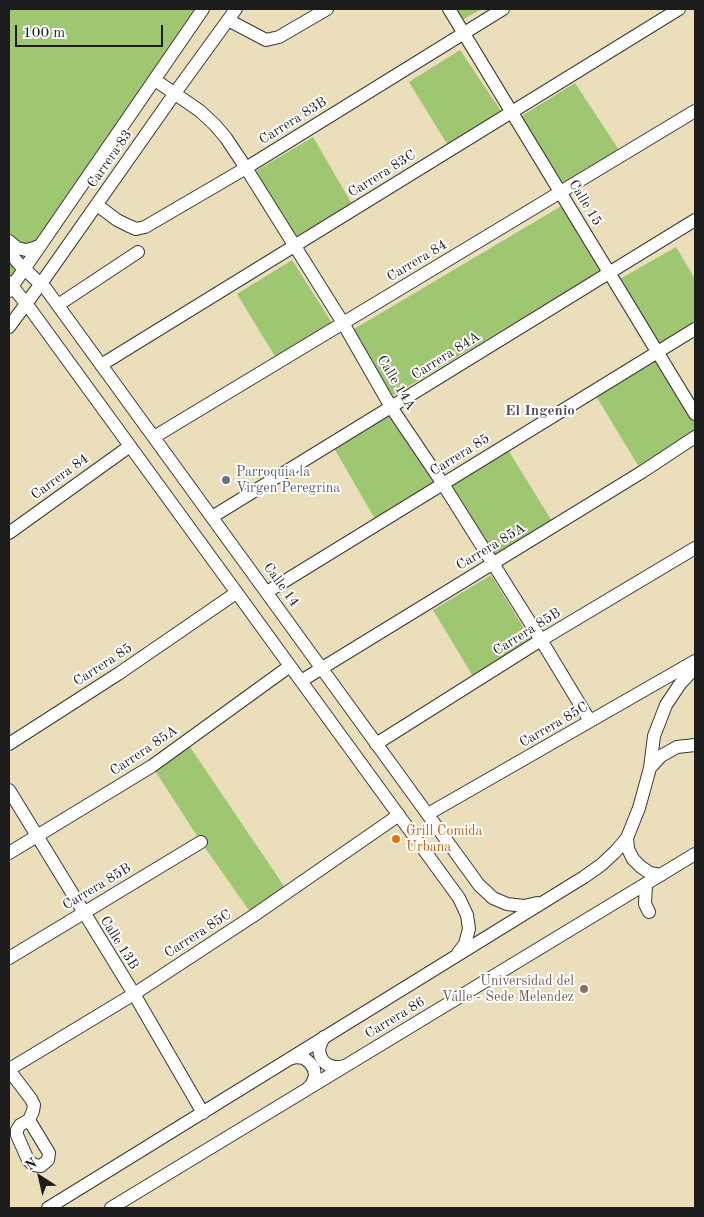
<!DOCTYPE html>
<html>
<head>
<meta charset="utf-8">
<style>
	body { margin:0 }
	#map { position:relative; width:704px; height:1217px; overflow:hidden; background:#ebdebb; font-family:"Old Standard TT",serif }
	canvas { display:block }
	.frame { position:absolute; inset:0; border:10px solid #1c1c1c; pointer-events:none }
	.north { position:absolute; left:15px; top:1152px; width:50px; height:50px; -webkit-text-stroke:4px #fff; paint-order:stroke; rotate:325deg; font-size:14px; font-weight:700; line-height:20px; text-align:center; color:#1c1c1c }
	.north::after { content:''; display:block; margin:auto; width:18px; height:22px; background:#1c1c1c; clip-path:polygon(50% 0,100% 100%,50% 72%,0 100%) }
	.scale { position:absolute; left:15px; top:25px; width:148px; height:22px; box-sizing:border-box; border:2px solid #1c1c1c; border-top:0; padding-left:6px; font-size:15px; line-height:18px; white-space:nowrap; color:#1c1c1c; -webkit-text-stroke:4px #fff; paint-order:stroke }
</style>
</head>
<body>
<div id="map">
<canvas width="704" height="1217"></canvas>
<div class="frame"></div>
<div class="north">N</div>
<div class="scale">100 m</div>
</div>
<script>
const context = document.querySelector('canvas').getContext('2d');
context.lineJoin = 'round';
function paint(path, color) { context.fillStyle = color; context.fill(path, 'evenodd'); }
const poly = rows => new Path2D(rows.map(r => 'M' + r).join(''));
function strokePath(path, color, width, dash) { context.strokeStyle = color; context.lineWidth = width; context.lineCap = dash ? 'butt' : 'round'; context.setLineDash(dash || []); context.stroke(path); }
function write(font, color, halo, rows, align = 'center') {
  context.font = font + ' "Old Standard TT",serif'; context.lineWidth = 4; context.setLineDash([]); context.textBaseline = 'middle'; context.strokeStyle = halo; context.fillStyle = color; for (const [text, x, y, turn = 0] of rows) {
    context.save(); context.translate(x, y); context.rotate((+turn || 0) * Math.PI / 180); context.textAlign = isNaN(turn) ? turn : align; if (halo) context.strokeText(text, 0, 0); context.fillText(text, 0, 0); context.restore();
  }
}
paint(poly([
	[9,9,203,9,9,291],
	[455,9,482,9,462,20],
	[460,50,501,111,447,144,409,82],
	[575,83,621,153,566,187,520,117],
	[313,137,352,204,295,237,256,171],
	[563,205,604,269,392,396,354,329],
	[676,247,695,279,695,321,659,345,620,279],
	[292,260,334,326,276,358,237,294],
	[658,352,695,414,695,437,642,472,593,391],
	[392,413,434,483,375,519,334,448],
	[505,445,555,526,492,564,443,484],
	[491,575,533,643,474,678,433,610],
	[186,741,288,892,253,916,201,842,152,766]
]), '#9fc671');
const minor = poly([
	[449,9,695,414],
	[228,20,266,40,279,37,327,9],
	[155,80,200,111,215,125,226,138,246,168,343,323,391,407,443,484,541,640,590,721],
	[97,205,117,220,127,225,136,229,145,227,246,168,503,9],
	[9,241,17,248,26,250,34,248,41,245],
	[9,251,18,263,46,289,479,885,493,898,507,904,524,906,537,903],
	[9,282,31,310,301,681,459,898,467,915,469,929,465,944,458,953],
	[9,291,203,9],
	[58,305,138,252],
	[9,327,45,278,175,93,236,9],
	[101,365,679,9],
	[154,437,695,111],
	[212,517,695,220],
	[9,533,130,446],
	[267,592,695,329],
	[301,681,642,472,695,437],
	[9,744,118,674,236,593],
	[376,744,541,640,695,548],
	[650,768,661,756,677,747,695,745],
	[9,790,134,994,203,1113],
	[428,814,695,661],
	[627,838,628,849,633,859,641,867,650,873,661,875],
	[9,853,152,766,290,666],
	[646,884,645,904,649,912],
	[9,958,201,842],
	[324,1037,321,1043,319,1049,320,1055,323,1061,328,1065,334,1067,340,1067,345,1066],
	[289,1059,296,1057,304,1058,310,1063,314,1069,315,1076,312,1084,307,1089],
	[9,1070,31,1099,34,1105,33,1111,29,1120,20,1125,17,1130,17,1135,28,1160,34,1165,41,1166,48,1160,49,1153,29,1120],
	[9,1071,13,1067,134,994,253,916,399,815],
	[48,1208,584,877,601,865,615,852,627,838,639,808,650,768,654,736,666,705,680,684,695,668],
	[111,1208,695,854]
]);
strokePath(minor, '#3b3934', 14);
strokePath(minor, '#fff', 12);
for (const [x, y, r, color] of [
	[226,480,5,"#6b7280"],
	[396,839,5,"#e8710a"],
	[584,989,5,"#8d6e63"]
]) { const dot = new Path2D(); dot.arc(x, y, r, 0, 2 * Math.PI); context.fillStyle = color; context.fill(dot); strokePath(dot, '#fff', 2); }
write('14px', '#1c1c1c', '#fff', [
	["Carrera 83B",293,121,-32],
	["Carrera 83",110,159,-55],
	["Carrera 83C",382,174,-32],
	["Calle 15",585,203,59],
	["Carrera 84",417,261,-31],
	["Carrera 84A",446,356,-32],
	["Calle 14A",396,383,59],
	["Carrera 85",460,455,-32],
	["Carrera 84",60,477,-36],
	["Carrera 85A",491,547,-31],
	["Calle 14",281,585,54],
	["Carrera 85B",527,632,-32],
	["Carrera 85",103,665,-33],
	["Carrera 85C",554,725,-30],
	["Carrera 85A",144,751,-34],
	["Carrera 85B",97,887,-31],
	["Carrera 85C",198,934,-33],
	["Calle 13B",119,943,58],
	["Carrera 86",395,1018,-31]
]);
write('14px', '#5b616d', '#fff', [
	["Parroquia la",236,472],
	["Virgen Peregrina",236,488]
], 'left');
write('14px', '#c56008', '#fff', [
	["Grill Comida",406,831],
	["Urbana",406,847]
], 'left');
write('14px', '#785e54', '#fff', [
	["Universidad del",574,981],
	["Valle - Sede Melendez",574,997]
], 'right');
write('bold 15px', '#564a5d', '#fff', [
	["El Ingenio",540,411]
]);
</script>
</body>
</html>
